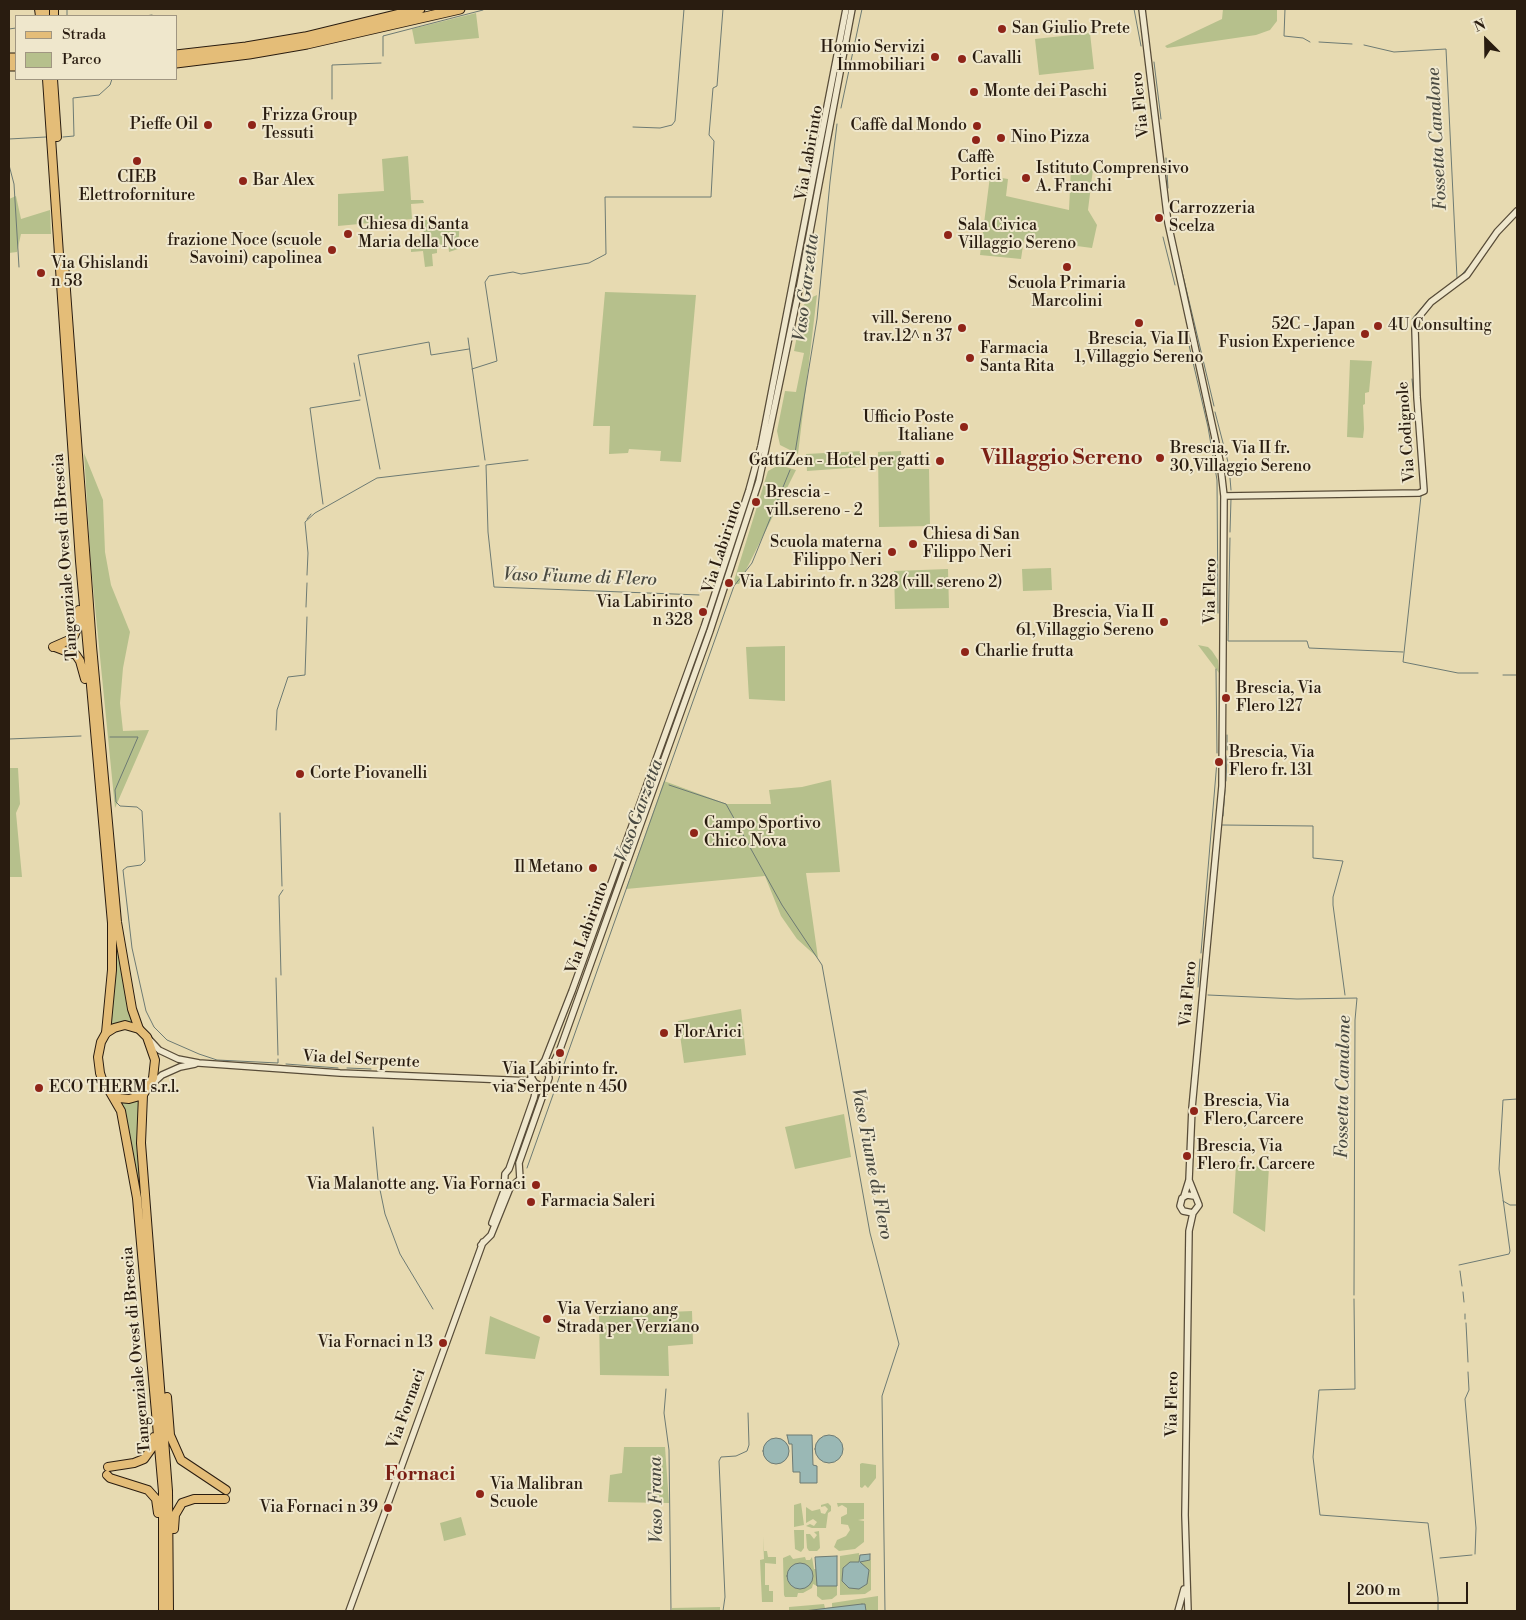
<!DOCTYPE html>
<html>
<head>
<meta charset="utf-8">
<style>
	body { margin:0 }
	#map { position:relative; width:1526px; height:1620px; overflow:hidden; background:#e7dab1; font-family:"Libre Bodoni",serif }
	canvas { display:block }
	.frame { position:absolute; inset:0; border:10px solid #291c10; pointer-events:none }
	.legend { position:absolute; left:15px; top:15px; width:162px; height:65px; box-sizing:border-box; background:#efe7cc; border:1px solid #a09681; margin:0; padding:6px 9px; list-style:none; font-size:15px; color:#291c10 }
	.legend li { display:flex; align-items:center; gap:10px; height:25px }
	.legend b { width:25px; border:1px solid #a09681 }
	.north { position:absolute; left:1461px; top:15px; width:50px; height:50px; -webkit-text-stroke:4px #efe7cc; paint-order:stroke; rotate:337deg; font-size:14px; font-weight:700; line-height:20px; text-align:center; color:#291c10 }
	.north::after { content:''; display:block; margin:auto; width:18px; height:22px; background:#291c10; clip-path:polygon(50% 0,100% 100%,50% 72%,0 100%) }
	.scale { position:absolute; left:1348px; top:1582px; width:120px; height:22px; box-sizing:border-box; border:2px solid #291c10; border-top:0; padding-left:6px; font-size:15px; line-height:18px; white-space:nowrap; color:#291c10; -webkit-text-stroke:4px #efe7cc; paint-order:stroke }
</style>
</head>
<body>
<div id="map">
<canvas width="1526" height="1620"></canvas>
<div class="frame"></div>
<ul class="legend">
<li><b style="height:6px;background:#e4bd78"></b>Strada</li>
<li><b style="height:14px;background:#b6c08c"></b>Parco</li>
</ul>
<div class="north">N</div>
<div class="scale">200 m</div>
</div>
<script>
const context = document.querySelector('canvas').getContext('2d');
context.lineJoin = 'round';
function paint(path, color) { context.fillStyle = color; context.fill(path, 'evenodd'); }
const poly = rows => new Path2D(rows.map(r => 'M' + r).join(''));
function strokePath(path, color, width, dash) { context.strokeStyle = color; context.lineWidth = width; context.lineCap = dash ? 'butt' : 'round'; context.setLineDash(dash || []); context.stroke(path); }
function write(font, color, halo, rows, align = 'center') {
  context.font = font + ' "Libre Bodoni",serif'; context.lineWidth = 4; context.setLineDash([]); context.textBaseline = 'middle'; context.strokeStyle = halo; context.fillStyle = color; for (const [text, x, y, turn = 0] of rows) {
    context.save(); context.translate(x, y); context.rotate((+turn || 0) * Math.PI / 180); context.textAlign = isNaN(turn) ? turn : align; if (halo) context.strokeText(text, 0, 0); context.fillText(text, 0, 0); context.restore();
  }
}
paint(poly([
	[1223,9,1277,9,1277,21,1270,30,1256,35,1167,48,1165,46,1222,19],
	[476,13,479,38,415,44,412,29],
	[1090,33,1094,69,1039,75,1035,39],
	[408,156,411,200,423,200,424,203,411,204,412,219,338,226,338,194,384,191,382,159],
	[1071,168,1093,169,1088,210,1097,225,1092,248,1024,239,1021,259,980,255,990,176,1008,179,1006,196,1069,210],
	[16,196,21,219,50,210,51,234,21,234,17,252,9,253,9,199],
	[425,220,460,220,458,249,449,252,448,242,443,243,443,247,437,248,437,253,432,254,433,266,425,267,423,251,411,252,411,239,423,238],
	[605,292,696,295,681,462,660,461,661,451,629,449,628,453,609,454,610,426,593,426],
	[817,295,798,454,780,445,777,431,785,391,796,392,804,353,794,351,803,306,808,299],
	[1350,360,1372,361,1369,392,1365,393,1365,404,1363,405,1364,429,1363,438,1347,437],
	[863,451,863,467,807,471,806,454],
	[901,451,902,469,929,469,930,526,879,527,878,452],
	[84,453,103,500,105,552,111,585,130,632,123,668,120,703,123,731,149,730,115,808,91,566],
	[779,465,796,470,739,584,733,584,768,471],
	[1051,568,1052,590,1023,591,1022,569],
	[948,569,949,608,895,609,894,571],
	[1198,645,1208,647,1212,651,1218,660,1219,673],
	[785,646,785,701,749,699,746,647],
	[9,768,18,768,20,804,16,813,22,877,9,877],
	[831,780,840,872,806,873,818,958,797,939,781,916,765,876,626,889,664,781,727,804,771,804,769,790,802,787],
	[115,928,135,1021,110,1026],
	[741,1009,746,1055,684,1063,678,1021],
	[140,1099,139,1160,140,1192,127,1128,119,1102],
	[844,1114,851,1157,795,1169,785,1127],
	[1236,1165,1269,1167,1265,1232,1233,1213],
	[692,1311,693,1344,668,1346,669,1376,600,1375,599,1315],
	[490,1316,540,1337,535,1359,485,1354],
	[624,1447,665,1447,669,1503,608,1502,610,1475,622,1473],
	[862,1463,876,1465,876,1478,868,1488,865,1485,862,1488,860,1487,860,1464],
	[801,1503,804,1525,794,1527,794,1505],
	[828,1503,831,1506,831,1511,828,1513,826,1528,812,1528,806,1526,810,1524,814,1526,817,1522,813,1519,806,1523,806,1507,812,1511,820,1509,821,1513,825,1514,828,1509,825,1506,821,1507,821,1505],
	[837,1503,864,1503,864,1519,858,1520,864,1521,864,1542,855,1549,839,1551,834,1547,837,1540,846,1536,850,1530,848,1525,841,1524,841,1517,847,1514,847,1508,842,1505,838,1507],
	[461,1517,466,1535,444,1541,440,1523],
	[794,1530,804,1530,804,1548,801,1552,795,1549],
	[819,1531,820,1548,817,1551,809,1551,807,1548,806,1534,810,1534,814,1539,817,1535,814,1532],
	[763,1536,764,1551,767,1551,768,1557,776,1557,776,1564,765,1563,765,1585,769,1585,769,1591,773,1591,773,1602,762,1602,760,1560,764,1559],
	[859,1553,860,1561,871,1560,871,1590,865,1594,840,1595,840,1556],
	[790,1555,793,1559,805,1557,806,1560,810,1560,812,1557,814,1569,817,1569,817,1586,813,1584,812,1588,803,1593,798,1593,797,1597,785,1597,784,1595,783,1558],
	[817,1586,837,1586,837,1595,832,1599,822,1600,817,1596],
	[878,1596,878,1611,789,1611,789,1607,824,1604,825,1608,832,1607,832,1603],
	[720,1607,720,1611,672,1611,672,1608]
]), '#b6c08c');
const water = poly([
	'815 1449a14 14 0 1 1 28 0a14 14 0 1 1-28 0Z',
	[787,1435,812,1435,813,1465,817,1466,817,1483,800,1483,800,1472,793,1472,792,1444,789,1444,787,1435],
	'763 1451a13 13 0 1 1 26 0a13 13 0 1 1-26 0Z',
	[870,1554,870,1560,860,1562,869,1570,867,1584,859,1589,849,1588,842,1581,843,1568,850,1562,859,1562,860,1555,870,1554],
	[837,1556,837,1586,817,1586,815,1557,837,1556],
	'787 1576a13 13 0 1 1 26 0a13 13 0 1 1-26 0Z',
	[862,1604,865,1604,866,1611,804,1611,862,1604]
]);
paint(water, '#9ab8b5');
strokePath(water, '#6d7a73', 1);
strokePath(poly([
	[67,9,67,16],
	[1134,9,1141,46],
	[1285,9,1284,36,1303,38,1310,42],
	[145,16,152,15],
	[9,29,16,28],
	[1319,42,1352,44],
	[1364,45,1394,52,1446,49,1457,278],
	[383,56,383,36,483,10],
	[1154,62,1161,119],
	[332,99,332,65,381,63],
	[841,108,862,9],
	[633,127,660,128,672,125,675,121,684,9],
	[63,137,74,136,73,98,99,95,110,85,112,79],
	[9,139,46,137],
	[1166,158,1168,188],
	[9,165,14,184,19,267],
	[1163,237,1175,285],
	[1478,254,1507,218],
	[1180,263,1214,406],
	[1458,279,1470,265],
	[1412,319,1428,300,1453,282],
	[1186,332,1208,427,1217,480,1218,613],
	[468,338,485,460],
	[354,363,360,396],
	[472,369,497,361,485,282,489,276,513,272,521,274,589,263,606,254,605,197,711,197,714,141,709,135,713,88,717,86,723,9],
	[1412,379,1416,416],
	[1215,412,1229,466,1231,490],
	[795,453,817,319,830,182,837,124],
	[528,460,486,465,488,532,494,587,699,595],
	[380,469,358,355,429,342,431,355,469,349],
	[1421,496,1403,662,1458,673,1478,673],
	[323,504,310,408,360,400],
	[307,519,311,514],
	[1230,532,1231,499],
	[1230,538,1228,641,1307,641,1309,648,1403,652],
	[307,575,308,553,305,522,315,513,377,478,479,466],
	[306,607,307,583],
	[1216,669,1217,753],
	[1503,675,1517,675],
	[276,730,277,710,288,677,305,675,307,617],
	[110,737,138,737,115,790,116,802,120,806,137,807,142,811,145,861,141,865,127,867,123,870,132,948,146,1011,154,1027,167,1040,199,1054,217,1060,278,1063,278,1059],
	[9,739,81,736],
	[1227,750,1227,735],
	[1226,781,1227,756],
	[669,785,726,804,782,905,822,965,870,1233,899,1344,882,1396,885,1611],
	[280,813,282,886],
	[1223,816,1225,790],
	[1222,825,1313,826,1313,858,1343,861,1333,897,1333,905,1345,995],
	[1201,953,1217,761],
	[281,975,279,896,283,890],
	[276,978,278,1055],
	[1198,987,1200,959],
	[1208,995,1297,999,1357,998,1355,1020,1354,1295],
	[286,1064,338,1068],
	[347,1068,371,1069],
	[373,1127,378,1180,385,1214,400,1254,433,1309],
	[527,1168,734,586,752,563,790,470],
	[1503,1201,1510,1205,1517,1205],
	[1459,1265,1509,1254,1510,1251,1499,1169,1503,1100,1517,1099],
	[1460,1271,1462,1286],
	[1463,1292,1464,1302],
	[1354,1299,1355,1389,1319,1390,1313,1457,1320,1515,1428,1523,1438,1598,1438,1611],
	[1465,1314,1465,1319],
	[1466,1323,1468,1362],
	[1468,1372,1469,1390,1465,1399,1476,1528,1475,1554],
	[666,1389,664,1413,669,1450,671,1611],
	[1440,1558,1472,1555],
	[723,1611,725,1597,719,1461,721,1457,736,1456,747,1451,749,1445,748,1413]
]), '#6d7a73', 1);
const tertiary = poly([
	[1142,9,1168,223,1220,461,1224,496,1222,786,1192,1108,1189,1180,1184,1196],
	[1224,496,1419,493,1424,491,1417,397,1415,329,1417,319,1431,302,1467,275,1497,232,1517,211],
	[148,1038,159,1050,178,1059,199,1063,340,1073,532,1081],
	[540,1067,545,1060,572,991,704,627,749,490,761,446,846,9],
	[535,1083,531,1077,535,1069,542,1067,548,1073],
	[150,1086,162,1075,180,1067,195,1064],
	[1189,1180,1199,1205,1193,1213,1183,1211,1180,1206,1182,1198,1187,1195,1194,1196],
	[492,1223,504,1191,505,1174,509,1169,534,1098,537,1084],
	[481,1245,491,1235,510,1188,520,1179,519,1163,549,1078,548,1073,559,1052,710,631,759,481,799,290,852,9],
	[349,1611,483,1242],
	[1178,1611,1184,1589],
	[1188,1611,1185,1515,1189,1231,1193,1213]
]);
const primary = poly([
	[110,1092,121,1111,137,1198,163,1492,163,1611],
	[143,1095,129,1099,119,1098,103,1082,100,1073,98,1057,101,1042,106,1033,114,1028,125,1025,139,1029,147,1037,155,1060,153,1078,143,1095,141,1143,168,1491,169,1611],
	[167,1397,170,1435,181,1460,226,1490],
	[108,1467,134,1463,144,1459,154,1445,154,1437],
	[107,1475,110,1478,148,1490,156,1499,158,1513],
	[174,1529,175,1515,182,1503,194,1499,225,1499]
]);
const trunk = poly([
	[39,9,40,16],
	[45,9,45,16],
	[54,16,54,9],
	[47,79,80,561,112,923,112,970,106,1033],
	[53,79,57,137],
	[64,263,92,646,117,922,132,1009,139,1029],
	[53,647,69,640,74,636,79,623,79,610],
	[55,647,76,655,80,661,85,679]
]);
const motorway = poly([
	[176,55,246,47,305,37,420,9],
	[9,58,16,58],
	[176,63,249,54,307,44,460,9],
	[9,66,16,66]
]);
strokePath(tertiary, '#584c38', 8);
strokePath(primary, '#291c10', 10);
strokePath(trunk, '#291c10', 10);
strokePath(motorway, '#291c10', 11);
strokePath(tertiary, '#efe7cc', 5.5);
strokePath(primary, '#e4bd78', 8);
strokePath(trunk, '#e4bd78', 8);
strokePath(motorway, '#e4bd78', 9);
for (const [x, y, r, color] of [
	[1002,29,5,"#8f2418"],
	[935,57,5,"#8f2418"],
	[962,59,5,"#8f2418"],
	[974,92,5,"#8f2418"],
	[208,125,5,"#8f2418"],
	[252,125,5,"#8f2418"],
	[977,126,5,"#8f2418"],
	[1001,138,5,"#8f2418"],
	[976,140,5,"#8f2418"],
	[137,161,5,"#8f2418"],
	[1026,178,5,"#8f2418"],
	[243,181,5,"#8f2418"],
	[1159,218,5,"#8f2418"],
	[348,234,5,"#8f2418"],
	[948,235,5,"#8f2418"],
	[332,250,5,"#8f2418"],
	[1067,267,5,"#8f2418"],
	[41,273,5,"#8f2418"],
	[1139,323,5,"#8f2418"],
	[1378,326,5,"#8f2418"],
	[962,328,5,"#8f2418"],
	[1365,334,5,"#8f2418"],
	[970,358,5,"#8f2418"],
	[964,427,5,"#8f2418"],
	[1160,458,5,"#8f2418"],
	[940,461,5,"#8f2418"],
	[756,502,5,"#8f2418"],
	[913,544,5,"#8f2418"],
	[892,552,5,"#8f2418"],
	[729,583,5,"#8f2418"],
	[703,612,5,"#8f2418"],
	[1164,622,5,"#8f2418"],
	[965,652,5,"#8f2418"],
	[1226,698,5,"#8f2418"],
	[1219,762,5,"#8f2418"],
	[300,774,5,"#8f2418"],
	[694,833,5,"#8f2418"],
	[593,868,5,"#8f2418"],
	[664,1033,5,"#8f2418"],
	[560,1053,5,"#8f2418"],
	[39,1088,5,"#8f2418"],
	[1194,1111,5,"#8f2418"],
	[1187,1156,5,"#8f2418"],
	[536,1185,5,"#8f2418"],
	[531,1202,5,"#8f2418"],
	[547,1319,5,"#8f2418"],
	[443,1343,5,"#8f2418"],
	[480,1494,5,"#8f2418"],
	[388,1508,5,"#8f2418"]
]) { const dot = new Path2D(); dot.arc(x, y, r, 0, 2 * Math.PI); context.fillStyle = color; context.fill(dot); strokePath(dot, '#efe7cc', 2); }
write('16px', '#291c10', '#efe7cc', [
	["San Giulio Prete",1012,29],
	["Homio Servizi",925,48,"right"],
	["Immobiliari",925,66,"right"],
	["Cavalli",972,59],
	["Monte dei Paschi",984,92],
	["Frizza Group",262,116],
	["Tessuti",262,134],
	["Pieffe Oil",198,125,"right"],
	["Caffè dal Mondo",967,126,"right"],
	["Nino Pizza",1011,138],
	["Caffè",976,158,"center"],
	["Portici",976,176,"center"],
	["Istituto Comprensivo",1036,169],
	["A. Franchi",1036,187],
	["CIEB",137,178,"center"],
	["Elettroforniture",137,196,"center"],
	["Bar Alex",253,181],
	["Carrozzeria",1169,209],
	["Scelza",1169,227],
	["Chiesa di Santa",358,225],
	["Maria della Noce",358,243],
	["Sala Civica",958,226],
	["Villaggio Sereno",958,244],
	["frazione Noce (scuole",322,241,"right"],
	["Savoini) capolinea",322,259,"right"],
	["Via Ghislandi",51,264],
	["n 58",51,282],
	["Scuola Primaria",1067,284,"center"],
	["Marcolini",1067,302,"center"],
	["vill. Sereno",952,319,"right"],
	["trav.12^ n 37",952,337,"right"],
	["52C - Japan",1355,325,"right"],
	["Fusion Experience",1355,343,"right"],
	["4U Consulting",1388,326],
	["Brescia, Via II",1139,340,"center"],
	["1,Villaggio Sereno",1139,358,"center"],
	["Farmacia",980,349],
	["Santa Rita",980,367],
	["Ufficio Poste",954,418,"right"],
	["Italiane",954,436,"right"],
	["Brescia, Via II fr.",1170,449],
	["30,Villaggio Sereno",1170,467],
	["GattiZen - Hotel per gatti",930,461,"right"],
	["Brescia -",766,493],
	["vill.sereno - 2",766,511],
	["Chiesa di San",923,535],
	["Filippo Neri",923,553],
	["Scuola materna",882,543,"right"],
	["Filippo Neri",882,561,"right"],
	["Via Labirinto fr. n 328 (vill. sereno 2)",739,583],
	["Via Labirinto",693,603,"right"],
	["n 328",693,621,"right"],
	["Brescia, Via II",1154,613,"right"],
	["61,Villaggio Sereno",1154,631,"right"],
	["Charlie frutta",975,652],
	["Brescia, Via",1236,689],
	["Flero 127",1236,707],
	["Brescia, Via",1229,753],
	["Flero fr. 131",1229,771],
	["Corte Piovanelli",310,774],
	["Campo Sportivo",704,824],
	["Chico Nova",704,842],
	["Il Metano",583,868,"right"],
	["FlorArici",674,1033],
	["Via Labirinto fr.",560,1070,"center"],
	["via Serpente n 450",560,1088,"center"],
	["ECO THERM s.r.l.",49,1088],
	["Brescia, Via",1204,1102],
	["Flero,Carcere",1204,1120],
	["Brescia, Via",1197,1147],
	["Flero fr. Carcere",1197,1165],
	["Via Malanotte ang. Via Fornaci",526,1185,"right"],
	["Farmacia Saleri",541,1202],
	["Via Verziano ang",557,1310],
	["Strada per Verziano",557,1328],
	["Via Fornaci n 13",433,1343,"right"],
	["Via Malibran",490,1485],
	["Scuole",490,1503],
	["Via Fornaci n 39",378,1508,"right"]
], 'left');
write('16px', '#291c10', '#efe7cc', [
	["Via Flero",1141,105,-96],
	["Via Labirinto",810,153,-80],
	["Via Codignole",1407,432,-94],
	["Via Labirinto",723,547,-72],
	["Tangenziale Ovest di Brescia",66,557,-94],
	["Via Flero",1211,591,-89],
	["Via Labirinto",588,928,-70],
	["Via Flero",1189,994,-85],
	["Via del Serpente",361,1060,3],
	["Tangenziale Ovest di Brescia",137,1350,-95],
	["Via Flero",1173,1404,-89],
	["Via Fornaci",407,1409,-70]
]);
write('italic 18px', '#4b4b42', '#efe7cc', [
	["Fossetta Canalone",1438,139,-93],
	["Vaso Garzetta",807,288,-83],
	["Vaso Fiume di Flero",580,578,2],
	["Vaso Garzetta",640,811,-70],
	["Fossetta Canalone",1344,1087,-89],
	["Vaso Fiume di Flero",871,1164,79],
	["Vaso Frana",657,1500,-91]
]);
write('bold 19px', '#7a1f14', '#efe7cc', [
	["Fornaci",420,1475]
]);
write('bold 21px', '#7a1f14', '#efe7cc', [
	["Villaggio Sereno",1062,459]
]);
</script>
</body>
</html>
